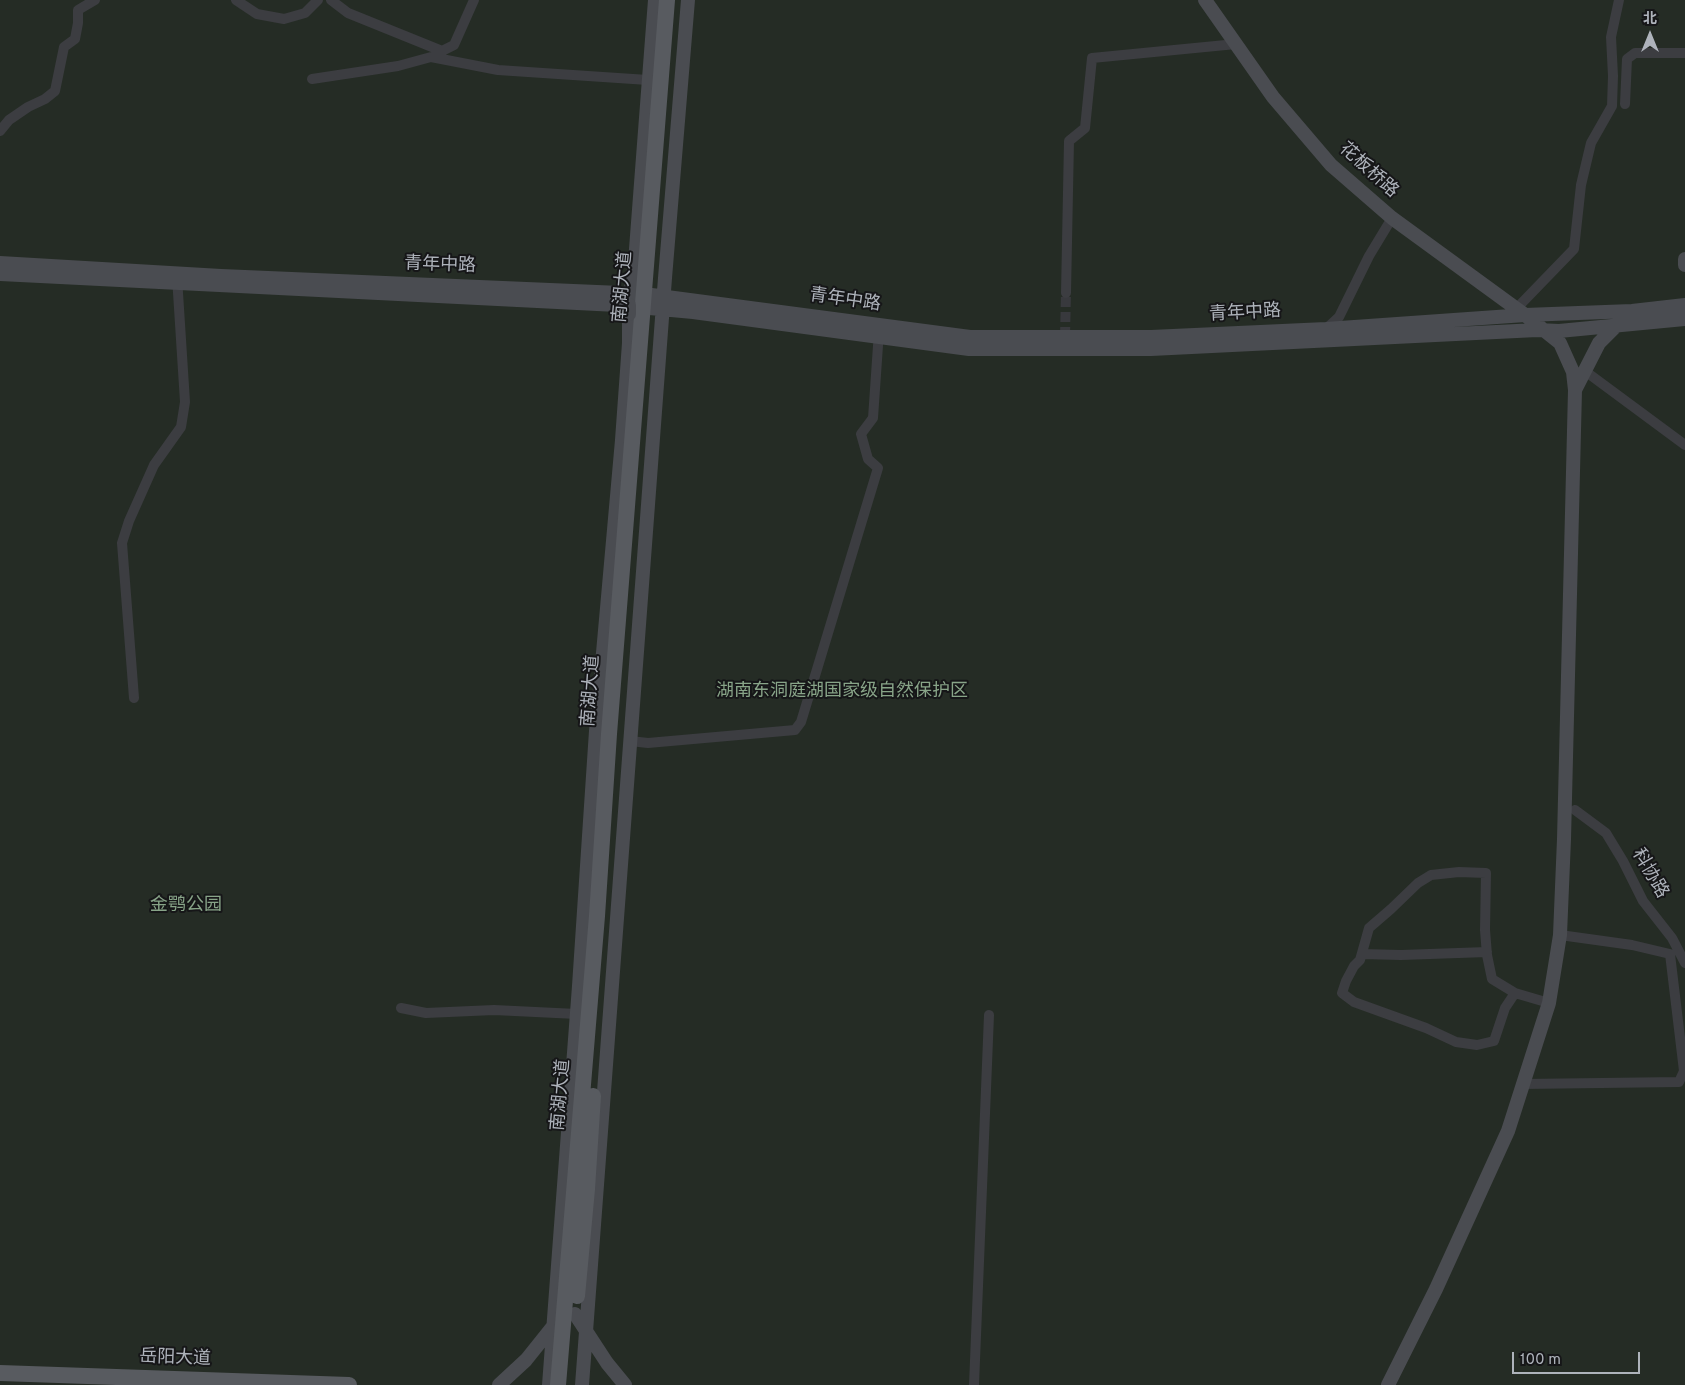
<!DOCTYPE html>
<html>
<head>
<meta charset="utf-8">
<style>
	body { margin:0 }
	#map { position:relative; width:1685px; height:1385px; overflow:hidden; background:#1b1b1d; font-family:Overpass,"Noto Sans SC",sans-serif }
	canvas { display:block }
	.north { position:absolute; left:1625px; top:10px; width:50px; height:50px; -webkit-text-stroke:4px #161618; paint-order:stroke; rotate:0deg; font-size:14px; font-weight:700; line-height:20px; text-align:center; color:#aeb3bb }
	.north::after { content:''; display:block; margin:auto; width:18px; height:22px; background:#aeb3bb; clip-path:polygon(50% 0,100% 100%,50% 72%,0 100%) }
	.scale { position:absolute; left:1512px; top:1352px; width:128px; height:22px; box-sizing:border-box; border:2px solid #aeb3bb; border-top:0; padding-left:6px; font-size:15px; line-height:18px; white-space:nowrap; color:#aeb3bb; -webkit-text-stroke:4px #161618; paint-order:stroke }
</style>
</head>
<body>
<div id="map">
<canvas width="1685" height="1385"></canvas>
<div class="north">北</div>
<div class="scale">100 m</div>
</div>
<script>
const context = document.querySelector('canvas').getContext('2d');
context.lineJoin = 'round';
function paint(path, color) { context.fillStyle = color; context.fill(path, 'evenodd'); }
const poly = rows => new Path2D(rows.map(r => 'M' + r).join(''));
function strokePath(path, color, width, dash) { context.strokeStyle = color; context.lineWidth = width; context.lineCap = dash ? 'butt' : 'round'; context.setLineDash(dash || []); context.stroke(path); }
function write(font, color, halo, rows, align = 'center') {
  context.font = font + ' Overpass,"Noto Sans SC",sans-serif'; context.lineWidth = 4; context.setLineDash([]); context.textBaseline = 'middle'; context.strokeStyle = halo; context.fillStyle = color; for (const [text, x, y, turn = 0] of rows) {
    context.save(); context.translate(x, y); context.rotate((+turn || 0) * Math.PI / 180); context.textAlign = isNaN(turn) ? turn : align; if (halo) context.strokeText(text, 0, 0); context.fillText(text, 0, 0); context.restore();
  }
}
paint(poly([
	[0,0,1685,0,1685,1385,0,1385]
]), '#252c25');
strokePath(poly([
	[1065,337,1066,293]
]), '#38393d', 10, [10, 5]);
strokePath(poly([
	[236,0,257,14,284,19,305,13,318,0],
	[331,0,348,13,442,51,454,45,474,0],
	[312,79,398,66,431,57,498,70,648,80],
	[1625,104,1627,59,1635,53,1685,53],
	[0,131,9,120,28,107,45,99,55,91,64,47,75,39,78,23,78,10,95,0],
	[1066,293,1069,141,1085,128,1092,58,1236,44],
	[1516,309,1574,249,1581,185,1591,143,1612,106,1613,76,1611,37,1619,0],
	[1326,329,1339,317,1369,256,1392,218],
	[1585,371,1685,445],
	[134,698,122,543,129,521,154,465,181,427,185,402,177,277],
	[630,741,648,743,795,730,801,722,878,468,868,459,861,434,873,418,879,331],
	[1575,810,1606,833,1623,861,1643,901,1672,938,1685,963],
	[1362,954,1401,955,1487,952],
	[1515,993,1505,1008,1494,1041,1477,1045,1456,1042,1426,1028,1354,1002,1342,993,1346,981,1354,966,1360,960,1369,928,1391,909,1418,883,1431,875,1459,872,1486,873,1485,930,1487,955,1492,979,1515,993,1549,1003],
	[401,1008,426,1013,494,1010,577,1014],
	[1523,1084,1679,1082,1684,1071,1670,954,1632,945,1560,935],
	[974,1385,989,1015]
]), '#3c3d41', 10);
strokePath(poly([
	[1205,0,1273,97,1331,165,1392,218,1525,315,1560,343,1573,372,1575,390,1564,839,1560,935,1549,1003,1508,1131,1436,1289,1388,1385],
	[1685,259,1685,265],
	[0,263,221,276,644,294,970,337,1151,337,1326,329,1525,315,1632,311,1685,305],
	[0,274,617,305,693,312,969,349,1151,349,1537,330,1559,331,1685,319],
	[629,301,635,262,655,0],
	[1575,390,1599,343,1615,327],
	[575,1314,607,1363,625,1385],
	[499,1385,526,1360,554,1325],
	[549,1385,579,986,596,731,622,440,629,343,629,314],
	[582,1385,665,278,688,0]
]), '#4a4c51', 14);
strokePath(poly([
	[577,1296,587,1189,593,1096],
	[0,1373,349,1385],
	[558,1385,597,916,609,734,667,0]
]), '#585b60', 16);
strokePath(poly([
	[629,305,629,314]
]), '#4a4c51', 14);
write('18px', '#aeb3bb', '#161618', [
	["花板桥路",1368,171,42],
	["青年中路",440,266,2],
	["南湖大道",624,287,-85],
	["青年中路",845,301,8],
	["青年中路",1245,314,-3],
	["南湖大道",592,691,-86],
	["科协路",1649,874,60],
	["南湖大道",562,1095,-85],
	["岳阳大道",175,1359,2]
]);
write('18px', '#88a488', '#161618', [
	["湖南东洞庭湖国家级自然保护区",842,692],
	["金鹗公园",186,906]
]);
</script>
</body>
</html>
